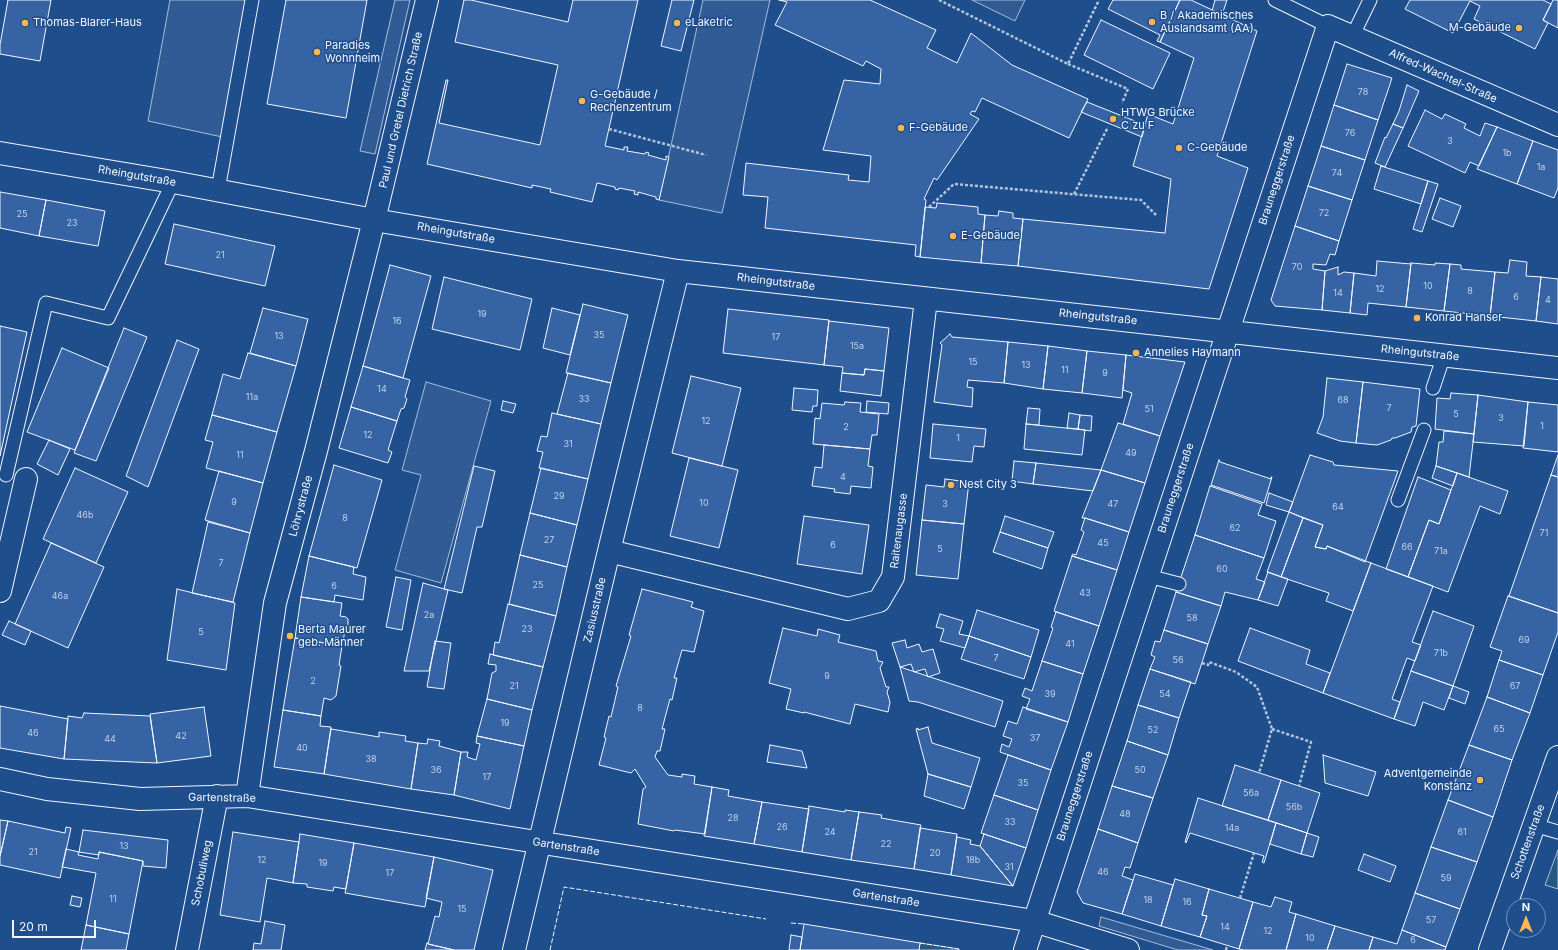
<!DOCTYPE html>
<html>
<head>
<meta charset="utf-8">
<style>
	body { margin:0 }
	#map { position:relative; width:1558px; height:950px; overflow:hidden; background:#1f4e8c; font-family:Inter,sans-serif }
	canvas { display:block }
	.north { position:absolute; left:1506px; top:898px; width:40px; height:40px; box-sizing:border-box; background:#1f4e8c; border:1px solid #7391ba; border-radius:50%; rotate:0deg; font-size:11px; font-weight:700; line-height:16px; text-align:center; color:#f2f6ff }
	.north::after { content:''; display:block; margin:auto; width:14px; height:18px; background:#ffb74d; clip-path:polygon(50% 0,100% 100%,50% 72%,0 100%) }
	.scale { position:absolute; left:12px; top:920px; width:84px; height:18px; box-sizing:border-box; border:2px solid #f2f6ff; border-top:0; padding-left:5px; font-size:12px; line-height:14px; white-space:nowrap; color:#f2f6ff; -webkit-text-stroke:3px #1f4e8c; paint-order:stroke }
</style>
</head>
<body>
<div id="map">
<canvas width="1558" height="950"></canvas>
<div class="north">N</div>
<div class="scale">20 m</div>
</div>
<script>
const context = document.querySelector('canvas').getContext('2d');
context.lineJoin = 'round';
function paint(path, color) { context.fillStyle = color; context.fill(path, 'evenodd'); }
const poly = rows => new Path2D(rows.map(r => 'M' + r).join(''));
function strokePath(path, color, width, dash) { context.strokeStyle = color; context.lineWidth = width; context.lineCap = dash ? 'butt' : 'round'; context.setLineDash(dash || []); context.stroke(path); }
function write(font, color, halo, rows, align = 'center') {
  context.font = font + ' Inter,sans-serif'; context.lineWidth = 3; context.setLineDash([]); context.textBaseline = 'middle'; context.strokeStyle = halo; context.fillStyle = color; for (const [text, x, y, turn = 0] of rows) {
    context.save(); context.translate(x, y); context.rotate((+turn || 0) * Math.PI / 180); context.textAlign = isNaN(turn) ? turn : align; if (halo) context.strokeText(text, 0, 0); context.fillText(text, 0, 0); context.restore();
  }
}
const green = poly([
	[1558,850,1558,889,1545,885,1558,850],
	[920,943,959,949,959,950,919,950,920,943]
]);
paint(green, '#245a82');
strokePath(green, '#a8bbd7', 1);
const parking = poly([
	[170,0,252,0,227,138,148,121,170,0],
	[395,0,410,0,375,154,360,151,395,0],
	[703,0,770,0,722,213,659,200,703,0],
	[972,0,1025,0,1015,21,972,0],
	[426,382,491,401,441,583,395,570,421,475,402,470,426,382],
	[1101,917,1213,950,1178,950,1099,926,1101,917]
]);
paint(parking, '#305b95');
strokePath(parking, '#a8bbd7', 1);
const building = poly([
	[8,0,51,0,40,61,0,54,0,45,8,0],
	[286,0,367,0,346,118,267,104,286,0],
	[464,0,471,0,568,22,573,0,638,0,605,146,624,150,624,147,628,147,627,151,645,154,646,152,649,153,648,155,666,160,666,156,669,157,659,200,656,199,656,197,638,192,638,195,634,194,635,191,619,188,618,190,615,189,615,187,597,183,592,202,550,192,551,189,532,185,532,188,427,164,446,80,448,80,439,123,540,145,558,65,455,42,464,0],
	[672,0,694,0,681,51,661,46,672,0],
	[779,0,870,0,936,30,927,48,957,63,971,33,1012,65,1088,99,1069,138,982,98,975,112,972,111,970,114,979,119,937,180,934,178,924,199,926,200,920,257,915,256,916,245,765,228,768,197,743,195,746,163,849,175,848,180,869,182,871,156,823,150,844,80,880,84,881,69,866,61,863,66,775,25,787,2,779,0],
	[1113,0,1180,0,1160,42,1157,41,1160,35,1108,9,1113,0],
	[1180,0,1191,0,1257,31,1217,156,1248,168,1209,289,1018,266,1023,219,1165,233,1171,179,1133,166,1148,114,1173,124,1194,58,1160,42,1180,0],
	[1215,0,1227,0,1222,15,1212,11,1215,0],
	[1410,0,1543,0,1551,4,1543,20,1548,23,1535,49,1474,19,1480,6,1470,1,1453,33,1405,9,1410,0],
	[1553,0,1558,0,1558,28,1543,20,1553,0],
	[1101,20,1170,53,1153,89,1084,55,1101,20],
	[1347,64,1392,78,1378,120,1334,105,1347,64],
	[1407,85,1419,91,1403,128,1393,124,1399,111,1407,85],
	[1087,102,1145,125,1142,137,1081,112,1087,102],
	[1334,105,1378,120,1365,160,1321,146,1334,105],
	[1425,110,1442,119,1445,114,1466,124,1464,128,1480,136,1485,123,1497,127,1479,166,1470,162,1465,173,1408,146,1425,110],
	[1393,124,1403,128,1385,167,1375,163,1385,137,1386,138,1393,124],
	[1497,127,1533,141,1517,184,1477,169,1497,127],
	[1533,141,1558,150,1558,188,1554,198,1517,184,1533,141],
	[1321,146,1365,160,1352,200,1308,186,1321,146],
	[1381,166,1428,181,1421,204,1374,189,1381,166],
	[1428,181,1438,184,1422,232,1413,229,1428,181],
	[1308,186,1352,200,1339,241,1295,226,1308,186],
	[0,192,46,200,39,236,0,228,0,192],
	[1440,198,1461,206,1453,227,1432,219,1440,198],
	[46,200,105,211,98,246,39,236,46,200],
	[937,203,978,207,978,214,985,215,981,263,920,257,925,207,936,208,937,203],
	[999,211,1013,213,1013,218,1023,219,1018,266,981,263,985,215,998,216,999,211],
	[174,224,275,246,265,286,165,264,174,224],
	[1295,226,1339,241,1335,255,1330,254,1326,265,1313,264,1313,269,1325,271,1322,310,1275,306,1271,300,1295,226],
	[1510,260,1527,262,1526,276,1541,277,1536,321,1490,316,1495,272,1508,273,1510,260],
	[1377,261,1411,264,1406,307,1368,303,1367,315,1350,313,1354,273,1376,276,1377,261],
	[1411,263,1435,265,1435,263,1450,264,1444,311,1406,307,1411,263],
	[1450,264,1461,265,1461,269,1495,272,1490,316,1444,311,1450,264],
	[390,265,431,276,403,378,363,366,390,265],
	[1338,267,1338,275,1344,272,1354,273,1350,313,1322,310,1325,271,1338,267],
	[444,277,532,299,520,350,432,329,444,277],
	[1541,277,1558,279,1558,324,1536,321,1541,277],
	[583,304,628,315,611,383,566,373,583,304],
	[263,308,308,319,296,366,250,353,263,308],
	[552,308,580,315,570,355,543,348,552,308],
	[728,309,829,320,824,365,723,353,728,309],
	[829,321,889,328,884,371,865,369,864,375,842,373,843,367,824,365,829,321],
	[0,326,27,332,0,456,0,326],
	[124,328,147,337,96,461,74,453,124,328],
	[950,334,952,337,1008,342,1004,383,968,380,967,387,973,388,972,407,934,402,942,345,940,343,950,334],
	[177,340,199,349,148,487,126,476,177,340],
	[1008,342,1048,346,1043,389,1004,383,1008,342],
	[1048,346,1087,351,1082,393,1043,389,1048,346],
	[62,348,109,368,75,450,27,432,62,348],
	[1087,351,1126,355,1122,398,1082,393,1087,351],
	[248,353,296,366,277,432,212,415,223,374,240,379,248,353],
	[1126,355,1185,362,1160,436,1123,424,1132,393,1123,390,1126,355],
	[363,366,410,380,405,397,407,399,404,408,401,409,397,421,351,407,363,366],
	[865,369,884,371,881,396,840,391,842,373,864,375,865,369],
	[568,373,611,383,601,424,557,414,568,373],
	[691,376,741,388,722,466,672,453,691,376],
	[1327,378,1363,382,1356,443,1340,441,1317,433,1323,417,1327,378],
	[1363,382,1420,389,1416,426,1412,427,1411,432,1395,438,1392,438,1391,440,1377,445,1356,443,1363,382],
	[794,388,818,390,817,406,813,406,812,412,792,410,794,388],
	[1451,393,1478,395,1474,434,1435,429,1437,398,1450,399,1451,393],
	[1478,395,1528,402,1524,446,1473,442,1478,395],
	[503,401,516,404,513,413,501,410,503,401],
	[867,401,889,403,888,414,866,412,867,401],
	[845,402,861,403,860,412,879,414,877,435,872,435,870,449,813,444,815,418,820,419,822,403,844,405,845,402],
	[1528,402,1558,405,1558,452,1523,448,1528,402],
	[351,407,397,421,388,450,392,452,388,463,339,448,351,407],
	[1028,408,1040,409,1039,425,1026,424,1028,408],
	[552,413,601,424,588,479,539,468,543,452,537,451,541,436,547,437,552,413],
	[1069,413,1080,415,1078,429,1067,428,1069,413],
	[212,415,277,432,263,483,206,468,213,442,205,440,212,415],
	[1080,415,1092,416,1091,431,1078,429,1080,415],
	[1118,423,1160,436,1145,483,1101,470,1118,423],
	[933,424,986,429,984,447,974,446,972,462,930,458,933,424],
	[1026,424,1085,430,1082,455,1024,449,1026,424],
	[1444,431,1474,434,1469,477,1436,466,1439,442,1443,442,1444,431],
	[49,440,70,449,58,475,37,464,49,440],
	[824,445,870,449,868,466,873,467,871,488,851,486,850,494,834,492,835,489,812,486,815,467,822,468,824,445],
	[1310,455,1333,462,1334,465,1398,471,1365,562,1327,546,1326,549,1315,547,1323,525,1289,512,1310,455],
	[1558,455,1558,477,1551,475,1558,455],
	[689,458,738,470,719,548,670,536,689,458],
	[1219,460,1220,462,1271,479,1271,477,1272,477,1264,503,1211,485,1219,460],
	[1014,461,1036,463,1033,484,1012,481,1014,461],
	[1036,463,1101,470,1093,491,1033,484,1036,463],
	[334,465,382,480,357,568,309,556,334,465],
	[474,466,495,471,482,527,477,527,462,593,444,589,474,466],
	[1436,466,1457,473,1453,486,1432,478,1436,466],
	[75,468,128,492,96,563,43,539,75,468],
	[541,468,588,479,577,525,530,513,541,468],
	[1101,470,1145,483,1129,532,1085,518,1082,518,1101,470],
	[219,471,263,483,250,533,205,520,219,471],
	[1457,473,1508,491,1500,514,1480,506,1448,592,1408,577,1429,520,1439,524,1457,473],
	[1551,475,1558,477,1558,613,1509,596,1551,475],
	[1418,477,1451,490,1439,524,1429,520,1408,577,1386,569,1418,477],
	[945,479,969,482,964,524,922,520,926,485,944,487,945,479],
	[1210,486,1262,504,1258,515,1276,521,1264,558,1195,535,1210,486],
	[1269,493,1293,502,1289,512,1266,505,1269,493],
	[1289,512,1303,518,1281,577,1267,572,1289,512],
	[530,513,577,525,567,567,520,555,530,513],
	[804,516,869,525,862,574,797,564,804,516],
	[1005,516,1054,532,1048,548,1000,532,1005,516],
	[1085,518,1129,532,1117,570,1072,556,1073,554,1076,555,1084,532,1081,530,1085,518],
	[1303,518,1323,525,1315,547,1326,549,1327,546,1371,563,1353,611,1326,601,1329,593,1281,577,1303,518],
	[922,520,964,524,958,579,916,575,922,520],
	[208,522,250,533,233,602,192,593,208,522],
	[1000,532,1048,548,1042,569,993,552,1000,532],
	[1195,535,1264,558,1256,579,1265,582,1258,600,1225,592,1221,606,1176,592,1195,535],
	[51,543,104,567,68,648,15,624,51,543],
	[520,555,567,567,556,616,509,604,520,555],
	[309,556,354,567,353,574,366,577,363,600,335,595,334,602,301,597,309,556],
	[1072,556,1117,570,1099,626,1054,611,1072,556],
	[1371,563,1433,586,1412,642,1421,645,1415,661,1407,658,1392,699,1400,702,1394,719,1323,693,1371,563],
	[1268,572,1288,579,1278,606,1258,600,1268,572],
	[396,577,411,580,402,630,386,627,396,577],
	[423,583,448,590,429,671,404,671,423,583],
	[177,589,235,603,226,670,167,660,177,589],
	[642,589,693,602,691,607,704,611,694,652,682,650,674,678,677,678,672,700,670,699,662,729,665,729,660,751,657,751,655,757,668,775,682,777,682,774,695,776,694,784,712,787,705,834,675,830,674,831,638,824,643,789,646,787,635,769,631,773,599,765,606,738,604,737,609,716,611,717,618,687,616,686,631,636,629,635,642,589],
	[1176,592,1221,606,1208,644,1164,630,1176,592],
	[1508,596,1558,613,1558,632,1543,675,1499,660,1502,651,1490,647,1508,596],
	[301,597,342,603,340,616,346,617,348,619,348,627,345,631,342,646,295,638,301,597],
	[508,604,556,616,543,667,493,655,495,642,499,643,508,604],
	[977,610,1039,630,1031,657,969,636,977,610],
	[1433,611,1474,626,1453,686,1411,671,1433,611],
	[1056,612,1099,626,1083,674,1042,661,1053,628,1051,627,1056,612],
	[940,614,963,621,959,634,969,636,965,648,940,641,944,629,936,627,940,614],
	[9,621,31,631,25,645,2,635,9,621],
	[783,628,817,636,818,629,840,635,838,642,876,651,878,661,883,662,880,668,886,687,889,687,887,692,890,702,888,712,855,704,850,724,804,712,804,713,786,709,791,689,769,683,783,628],
	[1250,628,1310,650,1306,664,1330,673,1323,693,1238,661,1250,628],
	[1164,630,1208,644,1195,684,1150,669,1155,657,1151,655,1155,641,1160,642,1164,630],
	[969,636,1031,657,1024,679,961,659,969,636],
	[295,638,342,646,339,665,341,666,336,696,331,700,324,698,321,716,283,710,295,638],
	[905,640,907,648,919,644,922,652,933,649,940,673,928,677,925,669,914,672,911,664,900,667,892,643,905,640],
	[435,641,451,643,444,689,427,687,435,641],
	[490,654,543,667,532,710,487,699,492,673,496,671,496,665,488,664,490,654],
	[1499,660,1543,675,1530,713,1487,697,1499,660],
	[1042,661,1083,674,1068,722,1026,709,1030,699,1022,696,1025,688,1032,691,1042,661],
	[900,667,1003,701,995,727,918,702,909,701,900,667],
	[1150,669,1191,682,1179,718,1138,705,1150,669],
	[1411,671,1453,686,1444,710,1423,702,1415,726,1394,719,1411,671],
	[1453,686,1469,692,1465,704,1449,698,1453,686],
	[1487,697,1530,713,1512,760,1469,745,1487,697],
	[487,699,532,710,524,746,477,736,487,699],
	[1138,705,1179,718,1168,755,1127,741,1138,705],
	[0,706,68,719,64,759,0,748,0,706],
	[204,707,211,756,157,763,150,714,204,707],
	[1023,707,1068,722,1051,770,1000,752,1002,744,1009,747,1012,739,1003,736,1008,721,1017,724,1023,707],
	[283,710,321,716,320,726,331,727,324,774,274,767,283,710],
	[84,713,150,716,157,763,64,759,68,716,82,718,84,713],
	[928,727,932,743,980,758,971,787,928,774,916,729,918,728,918,730,928,727],
	[331,729,379,737,379,732,406,736,405,741,418,743,411,789,324,774,331,729],
	[477,736,524,746,510,809,454,795,461,752,468,752,467,757,476,760,480,744,476,743,477,736],
	[428,739,440,741,439,746,461,752,454,795,411,789,418,743,427,744,428,739],
	[1127,741,1168,755,1153,798,1112,786,1127,741],
	[770,745,802,751,807,768,767,762,770,745],
	[1469,745,1512,760,1493,817,1448,800,1469,745],
	[1008,755,1051,770,1038,810,994,795,1008,755],
	[1323,755,1376,772,1368,796,1325,783,1323,755],
	[1235,765,1281,780,1268,820,1222,806,1235,765],
	[928,774,971,787,964,809,924,796,928,774],
	[1281,780,1320,793,1307,833,1268,820,1281,780],
	[1112,786,1153,798,1138,843,1098,829,1112,786],
	[712,787,729,790,728,796,762,802,754,844,704,836,712,787],
	[994,795,1038,810,1026,848,981,833,994,795],
	[1198,798,1276,823,1264,863,1262,862,1264,856,1190,833,1186,843,1185,842,1198,798],
	[1448,800,1493,817,1477,862,1431,847,1448,800],
	[762,802,809,809,802,852,754,844,762,802],
	[809,806,845,812,845,810,859,812,851,860,802,852,809,806],
	[859,812,882,815,881,818,921,825,914,869,851,860,859,812],
	[0,820,8,821,0,856,0,820],
	[8,821,65,833,66,827,71,828,60,878,0,865,0,856,8,821],
	[1276,823,1307,833,1301,854,1270,844,1276,823],
	[920,828,957,834,951,875,914,869,920,828],
	[1098,829,1138,843,1130,868,1125,867,1122,876,1133,880,1122,914,1083,903,1077,892,1098,829],
	[83,830,168,840,166,868,143,866,143,861,99,852,99,855,79,852,83,830],
	[233,832,299,842,293,883,267,878,260,922,220,915,233,832],
	[1307,833,1319,837,1313,857,1301,854,1307,833],
	[300,834,354,843,346,889,334,887,333,891,307,887,307,884,293,883,300,834],
	[984,834,1026,848,1013,886,980,846,984,834],
	[957,837,971,840,970,844,980,846,1013,886,951,875,957,837],
	[354,843,434,857,425,907,345,893,354,843],
	[1431,847,1477,862,1460,909,1415,893,1431,847],
	[66,849,79,852,78,855,98,859,99,852,143,861,129,934,86,925,96,873,62,867,66,849],
	[1364,854,1396,866,1390,882,1358,870,1364,854],
	[434,857,493,870,474,950,454,950,428,944,435,916,439,917,442,902,426,898,434,857],
	[1135,874,1173,885,1161,926,1122,914,1135,874],
	[1175,879,1209,889,1202,915,1207,916,1200,937,1161,926,1175,879],
	[1209,889,1253,902,1239,949,1200,937,1207,916,1202,915,1209,889],
	[1415,893,1460,909,1446,947,1402,930,1415,893],
	[72,896,82,898,80,907,70,905,72,896],
	[1275,897,1292,902,1289,912,1296,914,1286,950,1244,950,1239,949,1253,902,1271,907,1275,897],
	[1296,914,1335,926,1327,950,1286,950,1296,914],
	[265,921,285,925,281,950,253,950,254,943,261,944,265,921],
	[804,924,920,943,919,950,800,950,804,924],
	[86,925,129,934,126,950,81,950,86,925],
	[1335,926,1373,937,1369,950,1327,950,1335,926],
	[1402,930,1446,947,1445,950,1369,950,1373,937,1397,944,1402,930],
	[791,935,802,937,800,950,789,950,791,935],
	[427,943,428,944,454,950,425,950,427,943]
]);
paint(building, '#3563a3');
strokePath(building, '#f2f6ff', 1);
const lane = poly([
	[1275,0,1328,26],
	[1352,37,1370,0],
	[218,190,252,0],
	[1433,388,1444,355],
	[6,475,46,303,108,318,173,182],
	[1398,500,1424,430],
	[1148,576,1179,584],
	[1534,825,1558,832]
]);
const street = poly([
	[0,153,173,182,374,220,678,271,1558,368],
	[609,551,848,609,879,601,893,577,926,299],
	[0,591,26,479],
	[0,779,47,789,140,799,247,796,1034,921,1128,950],
	[247,796,275,603,316,451,374,220,427,0],
	[187,950,217,796],
	[514,950,609,551,678,271],
	[1025,950,1328,26,1558,125],
	[1490,950,1558,757]
]);
strokePath(lane, '#f2f6ff', 15);
strokePath(street, '#f2f6ff', 24);
strokePath(poly([
	[939,0,1068,64,1099,0],
	[1068,64,1128,89,1122,103],
	[609,129,706,155],
	[1074,194,1108,127],
	[929,207,954,184,1141,200,1156,215],
	[1202,663,1208,665,1209,662,1236,672,1257,687,1272,729,1259,773],
	[1272,729,1311,742,1299,786],
	[1240,898,1254,853],
	[1226,950,1227,945]
]), '#b3c4dc', 2.5, [3, 2]);
strokePath(lane, '#1f4e8c', 13);
strokePath(street, '#1f4e8c', 22);
strokePath(poly([
	[791,923,804,924],
	[920,943,959,949,959,950],
	[550,950,564,887,766,919]
]), '#f2f6ff', 1, [5, 2]);
for (const [x, y, r, color] of [
	[1152,22,4,"#ffb74d"],
	[25,23,4,"#ffb74d"],
	[677,23,4,"#ffb74d"],
	[1519,28,4,"#ffb74d"],
	[317,52,4,"#ffb74d"],
	[582,101,4,"#ffb74d"],
	[1113,119,4,"#ffb74d"],
	[901,128,4,"#ffb74d"],
	[1179,148,4,"#ffb74d"],
	[953,236,4,"#ffb74d"],
	[1417,318,4,"#ffb74d"],
	[1136,353,4,"#ffb74d"],
	[951,485,4,"#ffb74d"],
	[290,636,4,"#ffb74d"],
	[1480,780,4,"#ffb74d"]
]) { const dot = new Path2D(); dot.arc(x, y, r, 0, 2 * Math.PI); context.fillStyle = color; context.fill(dot); strokePath(dot, '#1f4e8c', 1.5); }
write('9px', '#c3d1e8', null, [
	["78",1363,92],
	["76",1350,133],
	["3",1450,141],
	["1b",1507,153],
	["1a",1541,167],
	["74",1337,173],
	["72",1324,213],
	["25",22,214],
	["23",72,223],
	["21",220,255],
	["70",1297,267],
	["10",1428,286],
	["12",1380,289],
	["8",1470,291],
	["14",1338,293],
	["6",1516,297],
	["4",1548,300],
	["19",482,314],
	["16",397,321],
	["35",599,335],
	["13",279,336],
	["17",776,337],
	["15a",857,346],
	["15",973,362],
	["13",1026,365],
	["11",1065,370],
	["9",1105,373],
	["14",382,389],
	["11a",252,397],
	["33",584,399],
	["68",1343,400],
	["7",1389,408],
	["51",1149,409],
	["5",1456,414],
	["3",1501,418],
	["12",706,421],
	["1",1542,426],
	["2",846,427],
	["12",368,435],
	["1",958,438],
	["31",568,444],
	["49",1131,453],
	["11",240,455],
	["4",843,477],
	["29",559,496],
	["9",234,502],
	["10",704,503],
	["3",945,504],
	["47",1113,504],
	["64",1338,507],
	["46b",85,515],
	["8",345,518],
	["62",1235,528],
	["71",1544,533],
	["27",549,540],
	["45",1103,543],
	["6",833,545],
	["66",1407,547],
	["5",940,549],
	["71a",1441,551],
	["7",221,563],
	["60",1222,569],
	["25",538,585],
	["6",334,586],
	["43",1085,593],
	["46a",60,596],
	["2a",429,615],
	["58",1192,618],
	["23",527,629],
	["5",201,632],
	["69",1524,640],
	["41",1070,644],
	["71b",1441,653],
	["7",996,658],
	["56",1178,660],
	["9",827,676],
	["2",313,681],
	["21",514,686],
	["67",1515,686],
	["39",1050,694],
	["54",1165,694],
	["8",640,708],
	["19",505,723],
	["65",1499,729],
	["52",1153,730],
	["46",33,733],
	["42",181,736],
	["37",1035,738],
	["44",110,739],
	["40",302,748],
	["38",371,759],
	["36",436,770],
	["50",1140,770],
	["17",487,777],
	["35",1023,783],
	["56a",1251,793],
	["56b",1294,807],
	["48",1125,814],
	["28",733,818],
	["33",1010,822],
	["26",782,827],
	["14a",1232,828],
	["24",830,832],
	["61",1462,832],
	["22",886,844],
	["13",124,846],
	["21",33,852],
	["20",935,853],
	["12",262,860],
	["18b",973,860],
	["19",323,863],
	["31",1009,867],
	["46",1103,872],
	["17",390,873],
	["59",1446,878],
	["11",113,899],
	["18",1148,900],
	["16",1187,902],
	["15",462,909],
	["57",1431,920],
	["14",1225,927],
	["12",1268,931],
	["10",1310,938],
	["6",1413,940]
]);
write('11px', '#f2f6ff', '#1f4e8c', [
	["B / Akademisches",1160,16],
	["Auslandsamt (AA)",1160,29],
	["Thomas-Blarer-Haus",33,23],
	["eLaketric",685,23],
	["M-Gebäude",1511,28,"right"],
	["Paradies",325,46],
	["Wohnheim",325,59],
	["G-Gebäude /",590,95],
	["Rechenzentrum",590,108],
	["HTWG Brücke",1121,113],
	["C zu F",1121,126],
	["F-Gebäude",909,128],
	["C-Gebäude",1187,148],
	["E-Gebäude",961,236],
	["Konrad Hanser",1425,318],
	["Annelies Haymann",1144,353],
	["Nest City 3",959,485],
	["Berta Maurer",298,630],
	["geb. Männer",298,643],
	["Adventgemeinde",1472,774,"right"],
	["Konstanz",1472,787,"right"]
], 'left');
write('11px', '#f2f6ff', '#1f4e8c', [
	["Alfred-Wachtel-Straße",1443,76,24],
	["Paul und Gretel Dietrich Straße",401,110,-77],
	["Rheingutstraße",137,176,10],
	["Brauneggerstraße",1277,180,-72],
	["Rheingutstraße",456,233,10],
	["Rheingutstraße",776,282,7],
	["Rheingutstraße",1098,317,6],
	["Rheingutstraße",1420,353,6],
	["Brauneggerstraße",1176,488,-72],
	["Löhrystraße",301,506,-75],
	["Raitenaugasse",899,531,-83],
	["Zasiusstraße",595,610,-77],
	["Brauneggerstraße",1075,796,-72],
	["Gartenstraße",222,798,1],
	["Schottenstraße",1528,842,-70],
	["Gartenstraße",566,847,9],
	["Schobuliweg",202,873,-79],
	["Gartenstraße",886,898,9]
]);
</script>
</body>
</html>
